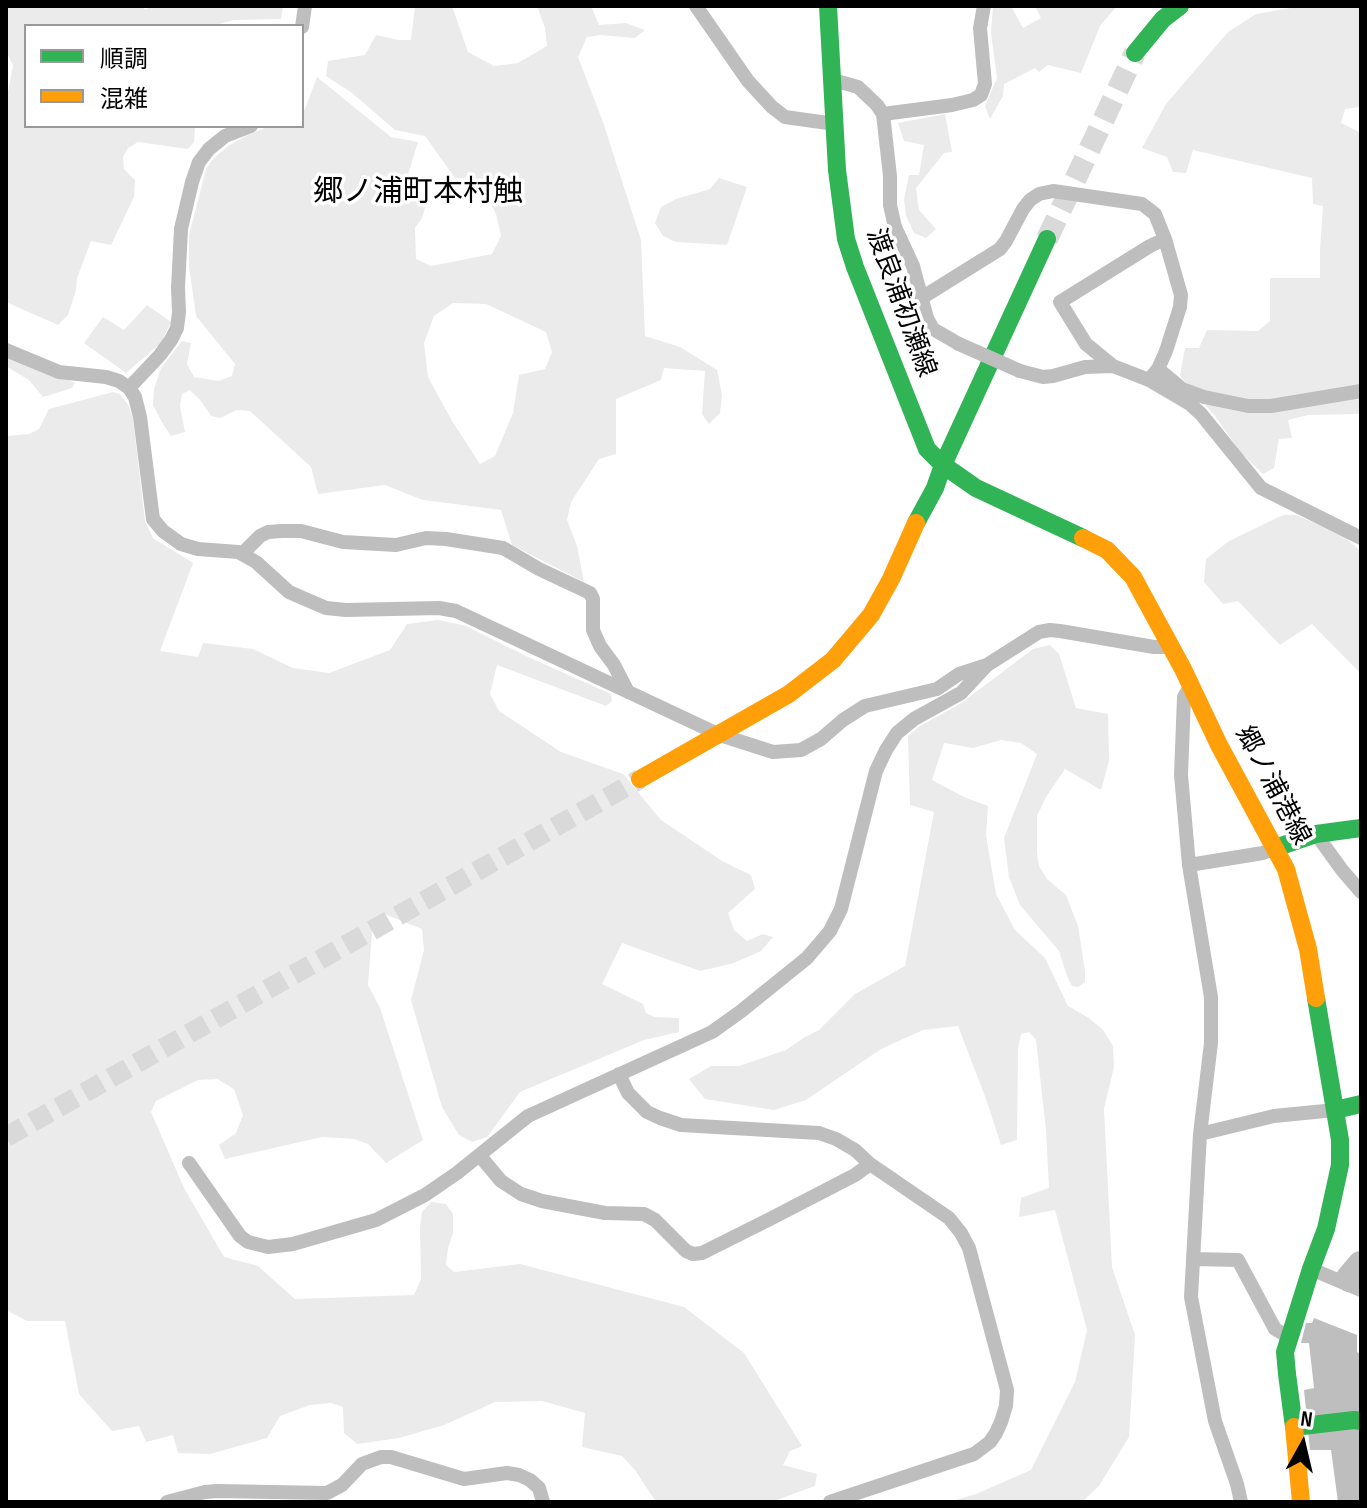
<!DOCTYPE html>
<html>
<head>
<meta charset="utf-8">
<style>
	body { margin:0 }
	#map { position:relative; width:1367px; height:1508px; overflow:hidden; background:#fff; font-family:"Sofia Sans Condensed","Noto Sans JP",sans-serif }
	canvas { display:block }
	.frame { position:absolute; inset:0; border:8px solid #000; pointer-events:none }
	.legend { position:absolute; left:24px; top:24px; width:280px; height:104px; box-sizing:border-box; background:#fff; border:2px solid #999; margin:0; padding:10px 14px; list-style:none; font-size:24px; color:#000 }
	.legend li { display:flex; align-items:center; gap:16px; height:40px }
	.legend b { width:40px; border:2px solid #999 }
	.north { position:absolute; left:1263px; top:1404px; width:80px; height:80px; -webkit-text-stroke:6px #fff; paint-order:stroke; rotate:8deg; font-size:22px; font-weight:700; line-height:32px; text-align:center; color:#000 }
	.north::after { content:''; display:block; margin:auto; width:28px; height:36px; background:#000; clip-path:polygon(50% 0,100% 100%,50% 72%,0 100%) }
</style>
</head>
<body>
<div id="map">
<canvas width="1367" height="1508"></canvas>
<div class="frame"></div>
<ul class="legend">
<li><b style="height:10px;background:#30b455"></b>順調</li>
<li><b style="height:10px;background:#ff9f0a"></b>混雑</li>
</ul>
<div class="north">N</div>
</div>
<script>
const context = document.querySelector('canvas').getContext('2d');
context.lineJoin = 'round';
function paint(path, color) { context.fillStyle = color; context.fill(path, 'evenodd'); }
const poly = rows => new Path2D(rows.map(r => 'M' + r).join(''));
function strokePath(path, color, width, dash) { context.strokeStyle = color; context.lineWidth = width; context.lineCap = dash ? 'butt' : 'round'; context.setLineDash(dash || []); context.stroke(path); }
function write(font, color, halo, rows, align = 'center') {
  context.font = font + ' "Sofia Sans Condensed","Noto Sans JP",sans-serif'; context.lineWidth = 7; context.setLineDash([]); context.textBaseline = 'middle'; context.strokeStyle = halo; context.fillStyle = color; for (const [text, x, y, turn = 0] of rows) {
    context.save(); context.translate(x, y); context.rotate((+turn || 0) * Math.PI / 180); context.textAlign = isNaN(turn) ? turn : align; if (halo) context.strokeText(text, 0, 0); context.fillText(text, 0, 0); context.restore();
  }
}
paint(poly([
	[6,6,142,6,145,10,153,6,283,6,281,19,234,20,212,26,26,26,26,126,195,127,194,142,188,149,138,142,128,148,123,157,124,169,135,180,134,197,111,245,91,241,77,278,76,290,68,315,58,325,6,302,6,102,13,66,6,50],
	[415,6,452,6,468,52,494,66,518,63,547,46,545,28,537,6,591,6,599,25,626,23,645,30,635,38,601,35,587,37,578,57,603,122,641,240,645,336,680,347,717,370,722,395,720,413,709,424,702,414,705,371,664,368,661,380,616,399,616,454,599,459,571,502,567,520,577,546,584,582,512,545,501,510,423,500,385,485,318,494,311,467,250,411,237,410,220,418,211,416,201,401,190,390,182,394,180,406,185,432,171,436,163,424,153,405,154,389,161,368,182,341,191,343,187,364,194,377,218,381,232,376,235,364,196,316,189,266,189,235,206,169,214,158,228,146,246,136,269,126,302,126,302,110,305,109,317,77,391,137,418,142,406,181,416,185,425,208,422,218,415,228,416,259,431,266,492,254,501,236,496,214,485,191,473,179,455,178,425,136,395,130,352,93,326,76,328,61,365,55,376,35,398,40,411,40],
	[453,303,486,304,546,332,552,352,545,369,519,375,513,413,495,456,480,464,452,421,428,377,424,343,434,316],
	[993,6,1011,6,1023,28,1041,18,1035,6,1117,6,1100,26,1081,73,1048,65,1039,72,1035,68,1004,84,1003,96,990,119,985,106,997,78,991,33],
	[1302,6,1361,6,1361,107,1345,109,1341,123,1361,133,1361,414,1308,415,1288,420,1292,438,1279,439,1274,468,1263,474,1241,453,1215,416,1180,376,1185,348,1199,348,1207,330,1258,331,1270,321,1270,278,1320,278,1320,250,1323,206,1313,204,1312,178,1193,150,1186,173,1173,172,1167,157,1142,148,1166,104,1228,32,1256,14],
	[945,114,952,152,944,153,916,188,919,210,936,229,926,238,914,233,906,216,904,199,909,175,919,175,924,145,904,141,898,123],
	[719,178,747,187,727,245,676,242,663,236,655,223,661,207,676,199,710,189],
	[147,305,171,322,161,343,126,373,84,343,103,317,124,330],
	[6,354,75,383,72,388,43,397,29,380,6,366],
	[113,392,120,394,129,406,133,420,145,521,153,538,193,563,160,651,198,657,203,643,253,649,293,668,329,673,390,650,407,624,438,620,466,626,526,656,611,694,612,701,606,706,497,665,490,694,499,711,561,752,623,774,661,820,722,861,751,875,755,889,728,913,734,930,747,941,763,934,773,937,761,951,734,963,700,971,622,943,602,984,643,1004,646,1013,655,1017,679,1018,679,1032,644,1040,520,1092,487,1137,472,1142,459,1135,442,1107,411,1000,424,950,422,929,384,914,373,920,368,985,380,1008,423,1140,386,1163,368,1144,354,1139,322,1137,225,1159,219,1145,236,1133,243,1115,234,1089,217,1079,198,1080,156,1101,151,1112,184,1188,224,1257,258,1266,295,1299,414,1295,421,1279,420,1228,422,1212,431,1202,446,1204,453,1214,453,1233,448,1248,446,1265,454,1272,520,1264,684,1307,744,1353,802,1446,790,1451,783,1465,817,1474,815,1486,771,1502,656,1502,635,1470,622,1456,582,1447,585,1413,542,1401,495,1402,444,1425,399,1438,357,1444,344,1433,343,1407,331,1403,310,1405,280,1416,267,1438,210,1454,178,1453,173,1435,146,1442,139,1426,112,1431,79,1394,65,1321,27,1321,6,1310,6,436,29,434,39,429,49,409],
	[1283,515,1296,515,1343,535,1358,549,1361,554,1361,674,1312,624,1280,645,1238,601,1223,604,1204,582,1206,559,1229,541],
	[1050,645,1059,654,1076,708,1108,714,1109,761,1101,790,1065,769,1046,797,1037,816,1037,852,1039,866,1047,879,1066,895,1078,926,1085,971,1085,982,1078,987,1072,986,1067,976,1059,951,1020,905,1009,877,1004,838,1037,754,1021,743,1001,740,973,748,944,743,932,780,964,797,988,806,986,835,996,894,1015,930,1045,958,1068,1006,1089,1018,1103,1030,1113,1046,1114,1067,1104,1109,1112,1267,1135,1335,1129,1437,1099,1486,1082,1502,949,1502,976,1494,1031,1470,1075,1382,1087,1330,1055,1210,1019,1217,1021,1198,1049,1188,1046,1130,1036,1040,1029,1032,1021,1034,1018,1049,1017,1140,1001,1145,986,1099,958,1026,923,1030,881,1049,806,1100,774,1110,705,1099,689,1079,711,1066,739,1066,786,1050,805,1037,819,1030,855,994,905,966,934,812,910,805,908,736,920,726,960,704,1033,649]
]), '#ebebeb');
paint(poly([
	[1314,1318,1357,1335,1357,1352,1361,1354,1361,1502,1338,1502,1331,1450,1310,1450,1304,1390,1314,1388,1309,1343,1301,1343,1306,1323,1312,1323]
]), '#bebebe');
strokePath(poly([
	[1350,1278,1361,1265]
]), '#bebebe', 28);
strokePath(poly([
	[6,1137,640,779]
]), '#d9d9d9', 20, [20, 10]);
strokePath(poly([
	[1047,239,1135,53]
]), '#d9d9d9', 22, [22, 11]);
strokePath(poly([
	[696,6,748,81,772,107,785,117,835,124],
	[302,27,305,6],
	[833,80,858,87,877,105,883,114,890,176,890,205,895,227,913,266,927,318,933,329,959,344],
	[883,114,952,105,973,100,981,95,985,84,980,28,984,6],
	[923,297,1000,249,1006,241,1023,209,1030,200,1039,194,1053,191,1142,204,1155,214,1165,239,1181,295,1180,307,1166,351,1158,369,1149,380],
	[6,350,59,372,106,377,119,381,129,388,135,397,140,417,153,519,163,531,181,544,198,549,238,552,256,562,289,592,326,608,346,610,439,608,456,611,720,735,773,752,801,750,821,739,843,720,865,706,937,689,959,674,987,665,1039,632,1050,630,1060,631,1154,647,1171,647],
	[1113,366,1086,344,1060,302,1150,246,1165,239],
	[1158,369,1182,389,1204,397,1248,406,1271,406,1361,391],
	[1020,371,1043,377,1053,376,1085,367,1113,366,1149,380,1190,404,1201,414,1261,488,1361,538],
	[129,388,160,355,171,340,177,328,179,312,178,288,181,229,192,182,199,162,209,149,225,136,251,126],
	[242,554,260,536,268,532,282,531,301,531,343,542,396,545,426,538,446,539,503,548,539,569,590,593,593,599,593,630,600,646,614,665,628,692],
	[1191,685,1184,697,1181,775,1189,865,1211,997,1211,1043,1200,1134,1191,1297,1215,1421,1237,1484,1241,1502],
	[1316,834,1342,870,1361,892],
	[1189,865,1263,853,1275,848],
	[619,1074,628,1093,647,1112,660,1118,681,1125,819,1133,836,1139,855,1150,870,1164,949,1218,961,1233,969,1248,1007,1390,1006,1406,1001,1422,996,1433,990,1442,974,1454,830,1502],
	[1200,1134,1274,1116,1335,1110],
	[480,1156,501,1181,521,1194,542,1201,605,1213,644,1214,655,1220,686,1251,693,1254,702,1253,768,1220,855,1175,870,1164],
	[189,1163,240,1236,248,1242,268,1247,293,1244,376,1220,425,1195,457,1173,528,1116,712,1032,740,1012,807,958,830,931,841,909,876,771,886,750,897,733,914,719,961,693,987,665],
	[1193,1259,1238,1260,1275,1329,1289,1337],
	[1311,1269,1361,1290],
	[167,1502,205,1492,217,1491,327,1493,342,1485,362,1464,381,1457,391,1457,464,1479,507,1473,519,1475,530,1480,539,1488,543,1502]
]), '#bebebe', 14);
strokePath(poly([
	[828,6,837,170,846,239,855,267,927,449,943,465,935,488,916,523],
	[1135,53,1163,19,1180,6],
	[1047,239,943,465,976,488,1083,538],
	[1275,848,1316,834,1361,828],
	[1316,998,1340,1140,1340,1165,1326,1229,1311,1269,1285,1352,1287,1374,1294,1427,1354,1420,1361,1421],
	[1335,1110,1361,1104]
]), '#30b455', 18);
strokePath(poly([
	[1083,538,1107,550,1133,577,1183,669,1219,745,1286,869,1308,949,1316,998],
	[640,779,789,694,833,660,871,615,891,579,916,523],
	[1294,1427,1301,1502]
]), '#ff9f0a', 18);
strokePath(poly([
	[959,344,1020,371]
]), '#bebebe', 14);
write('26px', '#000', '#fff', [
	["渡良浦初瀬線",900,303,70],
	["郷ノ浦港線",1272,786,62]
]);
write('30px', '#000', '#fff', [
	["郷ノ浦町本村触",418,193]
]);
</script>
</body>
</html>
